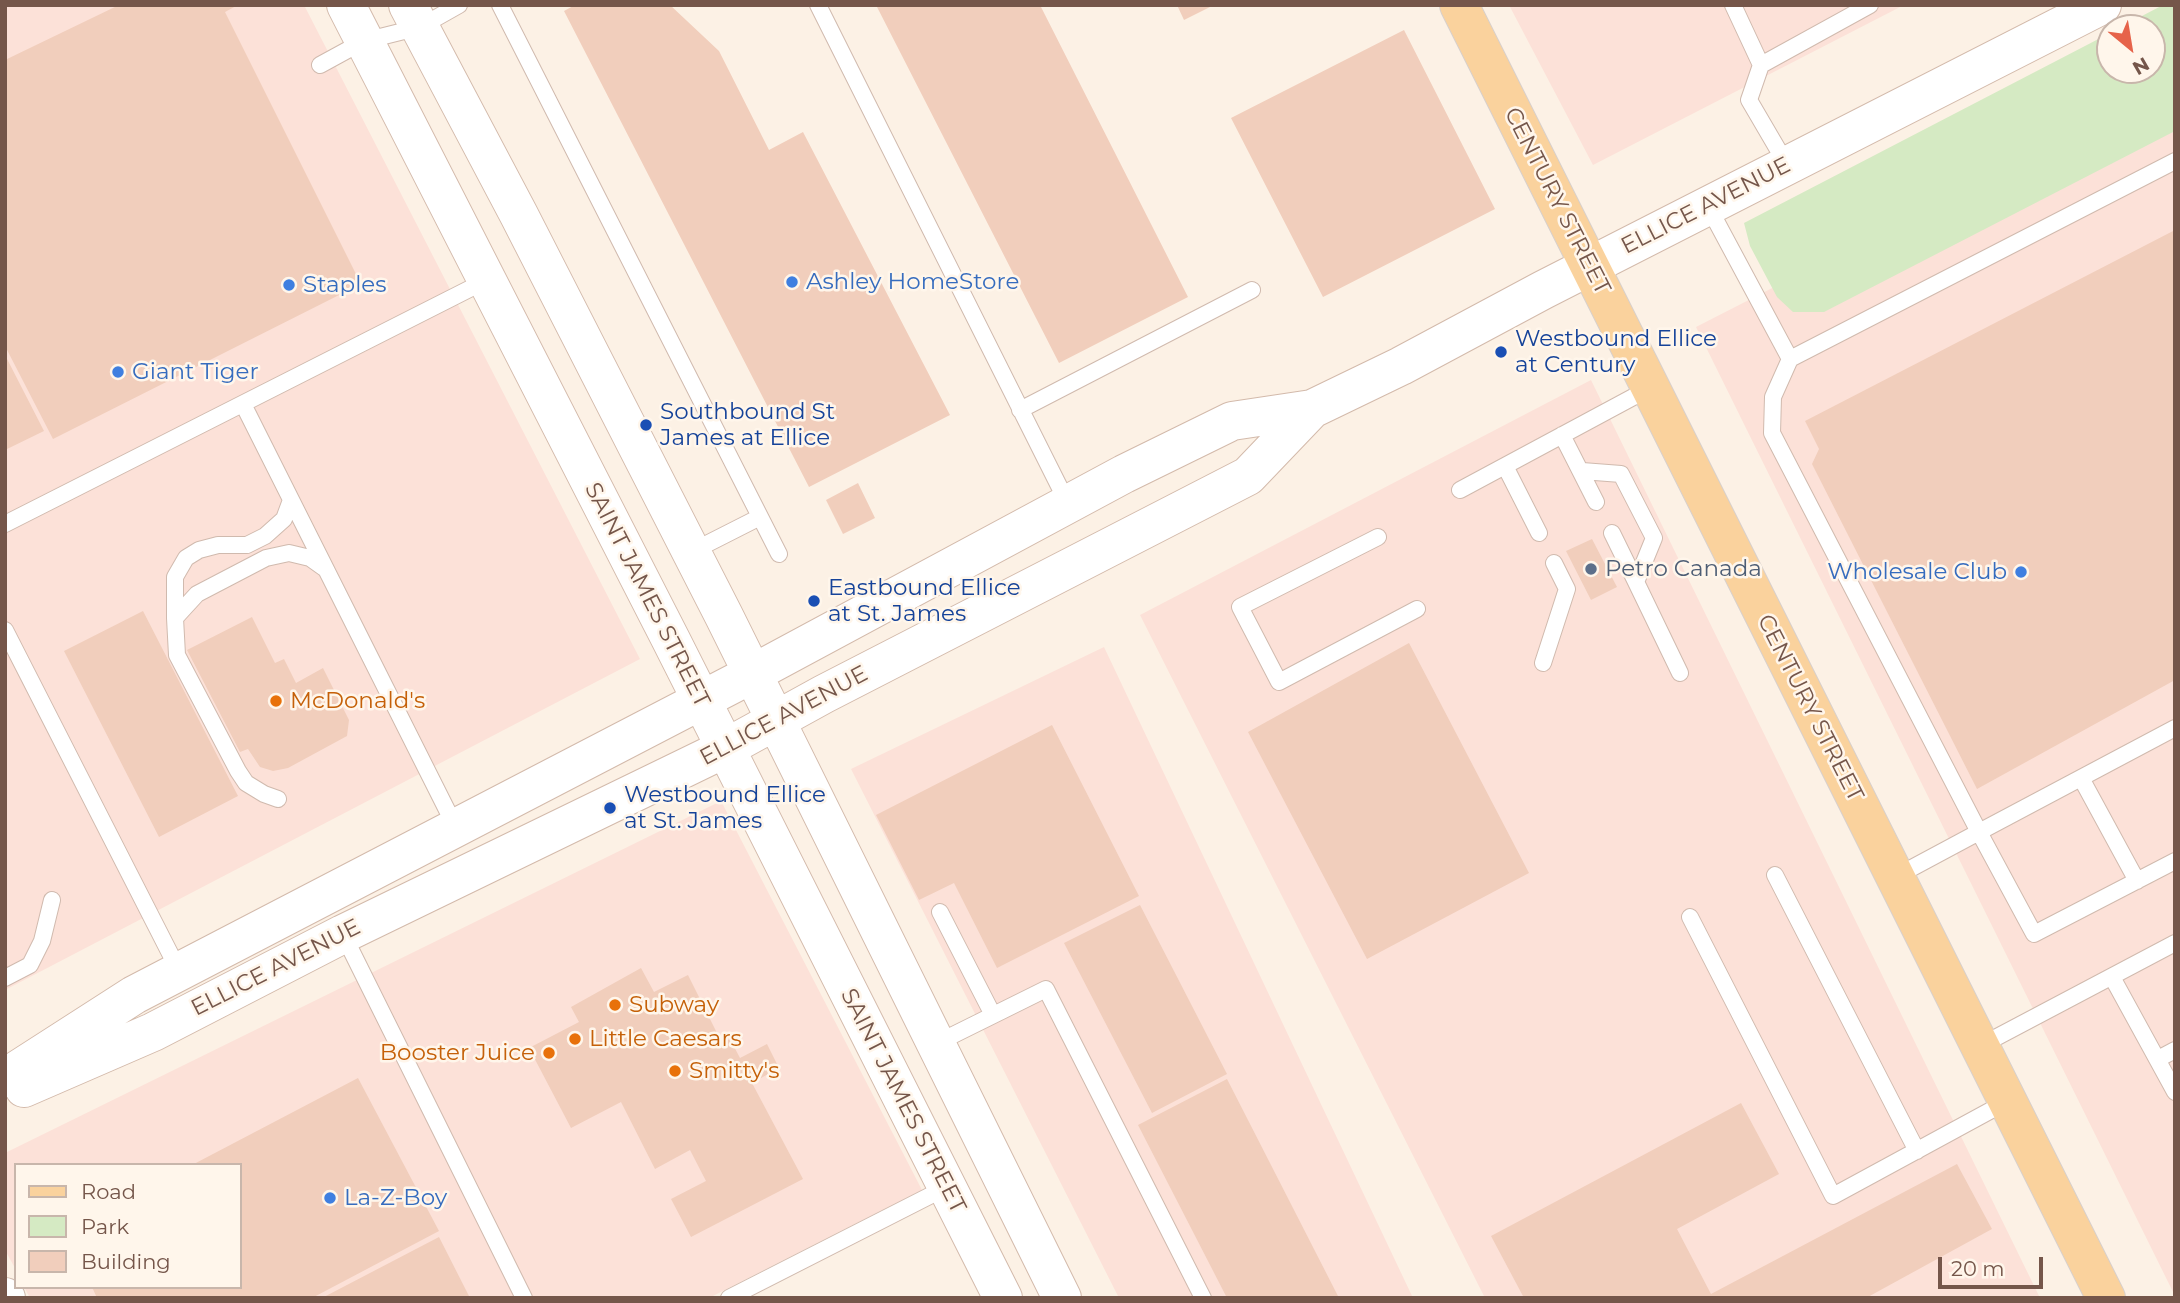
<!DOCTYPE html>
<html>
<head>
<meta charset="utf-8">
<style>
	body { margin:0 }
	#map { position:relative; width:2180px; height:1303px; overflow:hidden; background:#fcf1e5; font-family:Montserrat,sans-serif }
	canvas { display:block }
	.frame { position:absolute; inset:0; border:7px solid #75564a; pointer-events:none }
	.legend { position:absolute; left:14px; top:1163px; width:228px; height:126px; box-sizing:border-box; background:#fff6eb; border:2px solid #c8b6ab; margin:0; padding:9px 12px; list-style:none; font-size:21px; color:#75564a }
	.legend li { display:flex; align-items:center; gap:14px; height:35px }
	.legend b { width:35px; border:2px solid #c8b6ab }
	.north { position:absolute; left:2096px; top:14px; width:70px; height:70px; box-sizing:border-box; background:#fff6eb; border:2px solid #c8b6ab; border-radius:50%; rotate:150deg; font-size:19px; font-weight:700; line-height:28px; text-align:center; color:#75564a }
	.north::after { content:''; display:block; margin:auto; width:24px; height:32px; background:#e6634a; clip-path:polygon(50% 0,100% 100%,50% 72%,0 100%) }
	.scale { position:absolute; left:1938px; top:1257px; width:105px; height:32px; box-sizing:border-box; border:4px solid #75564a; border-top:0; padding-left:9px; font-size:21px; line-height:24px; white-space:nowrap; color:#75564a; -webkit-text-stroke:5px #fff6eb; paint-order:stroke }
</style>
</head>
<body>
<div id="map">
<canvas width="2180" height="1303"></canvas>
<div class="frame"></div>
<ul class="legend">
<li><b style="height:9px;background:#fad29d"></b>Road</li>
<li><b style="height:19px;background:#d5eac3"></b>Park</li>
<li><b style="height:19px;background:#f1cebc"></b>Building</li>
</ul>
<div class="north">N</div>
<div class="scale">20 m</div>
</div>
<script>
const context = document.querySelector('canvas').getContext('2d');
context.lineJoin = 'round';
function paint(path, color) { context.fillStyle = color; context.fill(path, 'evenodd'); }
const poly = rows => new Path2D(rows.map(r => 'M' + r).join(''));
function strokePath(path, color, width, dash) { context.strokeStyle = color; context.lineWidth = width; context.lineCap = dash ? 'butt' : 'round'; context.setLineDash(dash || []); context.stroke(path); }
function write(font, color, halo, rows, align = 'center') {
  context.font = font + ' Montserrat,sans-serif'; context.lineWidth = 5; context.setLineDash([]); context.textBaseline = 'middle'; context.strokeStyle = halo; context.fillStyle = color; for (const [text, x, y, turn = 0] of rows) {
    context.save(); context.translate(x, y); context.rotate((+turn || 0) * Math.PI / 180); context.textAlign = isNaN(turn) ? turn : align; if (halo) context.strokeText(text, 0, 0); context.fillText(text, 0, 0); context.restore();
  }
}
paint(poly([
	[5,5,304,5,640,659,5,990],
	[1509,5,1904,5,1593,165],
	[2175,82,2175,1296,1696,327],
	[1591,380,2040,1298,1485,1298,1140,615],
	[1104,647,1413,1298,1119,1298,851,769],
	[721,801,922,1190,709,1298,30,1298,24,1287,240,1287,240,1165,16,1165,16,1270,5,1250,5,1153]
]), '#fce1d8');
paint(poly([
	[2163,5,2175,5,2175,131,1824,312,1793,312,1777,297,1750,246,1744,223,2110,33,2110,70,2152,70,2152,28,2119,28]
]), '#d5eac3');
paint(poly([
	[119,5,238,5,225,12,361,284,53,439,5,346,5,60],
	[575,5,670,5,719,51,769,150,803,132,950,415,809,487,564,11],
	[876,5,1040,5,1188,297,1059,363],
	[1177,5,1214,5,1184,20],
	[1404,30,1495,209,1323,297,1231,118],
	[2175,230,2175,680,1977,789,1812,464,1819,449,1805,421],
	[5,355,44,431,5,450],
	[858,483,875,518,843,534,826,500],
	[1592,539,1617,587,1591,600,1566,551],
	[143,611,238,796,159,837,64,651],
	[252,617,275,663,284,659,296,683,323,668,349,720,347,736,288,768,273,771,260,767,248,749,240,752,187,650],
	[1409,643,1529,873,1367,959,1248,732],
	[1052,725,1139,896,997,968,954,883,919,900,876,815],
	[1140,905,1227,1074,1152,1113,1064,943],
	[641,968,654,992,688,975,722,1043,730,1039,740,1058,767,1044,779,1068,752,1083,803,1179,691,1237,671,1199,706,1181,690,1150,655,1169,621,1102,571,1128,529,1048,579,1022,571,1007],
	[358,1078,439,1231,312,1298,97,1298,92,1287,240,1287,240,1165,192,1165],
	[1227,1079,1339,1298,1227,1298,1138,1125],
	[1741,1103,1779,1174,1677,1229,1711,1294,1957,1164,1992,1229,1866,1298,1524,1298,1491,1236],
	[439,1237,470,1298,322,1298]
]), '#f1cebc');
const service = poly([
	[500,5,779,554],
	[818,5,1068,504],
	[1733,5,1761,65],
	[320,65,364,41,420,27,459,5],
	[1787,165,1749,100,1761,65,1870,5],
	[1708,206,1790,359,2175,161],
	[1790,359,1773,397,1772,433,1979,832,1895,877],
	[243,404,456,828],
	[1020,410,1252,290],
	[1562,435,1596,502],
	[1505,466,1539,533],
	[1582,471,1621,474,1654,538,1636,582,1680,673],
	[1460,490,1650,388],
	[5,524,487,280],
	[1612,533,1636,582],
	[1378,537,1240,607,1279,682,1417,609],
	[691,552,760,517],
	[175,618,175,577,186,558,199,550,218,545,247,545,265,536,284,519,291,500],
	[5,630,179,971],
	[1543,663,1567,589,1554,563],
	[2175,728,1979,832,2034,934,2175,861],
	[2081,778,2137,881],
	[278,799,264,794,246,783,238,771,177,655,175,618,197,594,266,558,289,553,310,558,324,568],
	[1775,875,1917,1151],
	[940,912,993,1015],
	[1690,917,1833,1196,2008,1101],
	[343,934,524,1298],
	[2112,977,2175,1092],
	[5,978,30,965,42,941,52,900],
	[937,1043,1046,989,1203,1298],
	[1980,1046,2175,943],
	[2158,1059,2175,1050],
	[729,1298,947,1187]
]);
const tertiary = poly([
	[5,1297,6,1298]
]);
const secondary = poly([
	[346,5,671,640,1003,1298],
	[408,5,519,215,724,616,1062,1298],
	[5,1078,134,995,752,674,1124,474,1232,421,1312,409,1401,366,1543,290,2102,5],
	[24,1088,153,1032,343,934,724,749,824,694,1248,476,1312,409]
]);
const primary = poly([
	[1459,5,2106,1298]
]);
strokePath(service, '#d0baae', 18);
strokePath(tertiary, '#d0baae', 40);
strokePath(secondary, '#d3baab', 40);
strokePath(primary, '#d8d0cc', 40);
strokePath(service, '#fff', 16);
strokePath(tertiary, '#fff', 38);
strokePath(secondary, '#fff', 38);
strokePath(primary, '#fad29d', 38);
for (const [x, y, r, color] of [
	[792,282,7,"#3f7fe0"],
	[289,285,7,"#3f7fe0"],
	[1501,352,7,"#1a4fb4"],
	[118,372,7,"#3f7fe0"],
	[646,425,7,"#1a4fb4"],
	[1591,569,7,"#5c6f8a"],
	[2021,572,7,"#3f7fe0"],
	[814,601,7,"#1a4fb4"],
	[276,701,7,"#e8710a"],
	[610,808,7,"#1a4fb4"],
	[615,1005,7,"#e8710a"],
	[575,1039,7,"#e8710a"],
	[549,1053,7,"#e8710a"],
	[675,1071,7,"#e8710a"],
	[330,1198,7,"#3f7fe0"]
]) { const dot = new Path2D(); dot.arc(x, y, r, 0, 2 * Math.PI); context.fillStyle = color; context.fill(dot); strokePath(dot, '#fff6eb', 2.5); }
write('23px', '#75564a', '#fff6eb', [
	["CENTURY STREET",1557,201,63],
	["ELLICE AVENUE",1706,206,-27],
	["SAINT JAMES STREET",647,595,63],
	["CENTURY STREET",1810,708,63],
	["ELLICE AVENUE",784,716,-28],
	["ELLICE AVENUE",276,968,-27],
	["SAINT JAMES STREET",903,1101,63]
]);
write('23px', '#366cbe', '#fff6eb', [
	["Ashley HomeStore",806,282],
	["Staples",303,285],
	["Giant Tiger",132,372],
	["Wholesale Club",2007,572,"right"],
	["La-Z-Boy",344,1198]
], 'left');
write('23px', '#164399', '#fff6eb', [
	["Westbound Ellice",1515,339],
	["at Century",1515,365],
	["Southbound St",660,412],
	["James at Ellice",660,438],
	["Eastbound Ellice",828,588],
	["at St. James",828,614],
	["Westbound Ellice",624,795],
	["at St. James",624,821]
], 'left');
write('23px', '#4e5e75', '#fff6eb', [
	["Petro Canada",1605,569]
], 'left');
write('23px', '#c56008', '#fff6eb', [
	["McDonald's",290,701],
	["Subway",629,1005],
	["Little Caesars",589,1039],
	["Booster Juice",535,1053,"right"],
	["Smitty's",689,1071]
], 'left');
</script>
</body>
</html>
